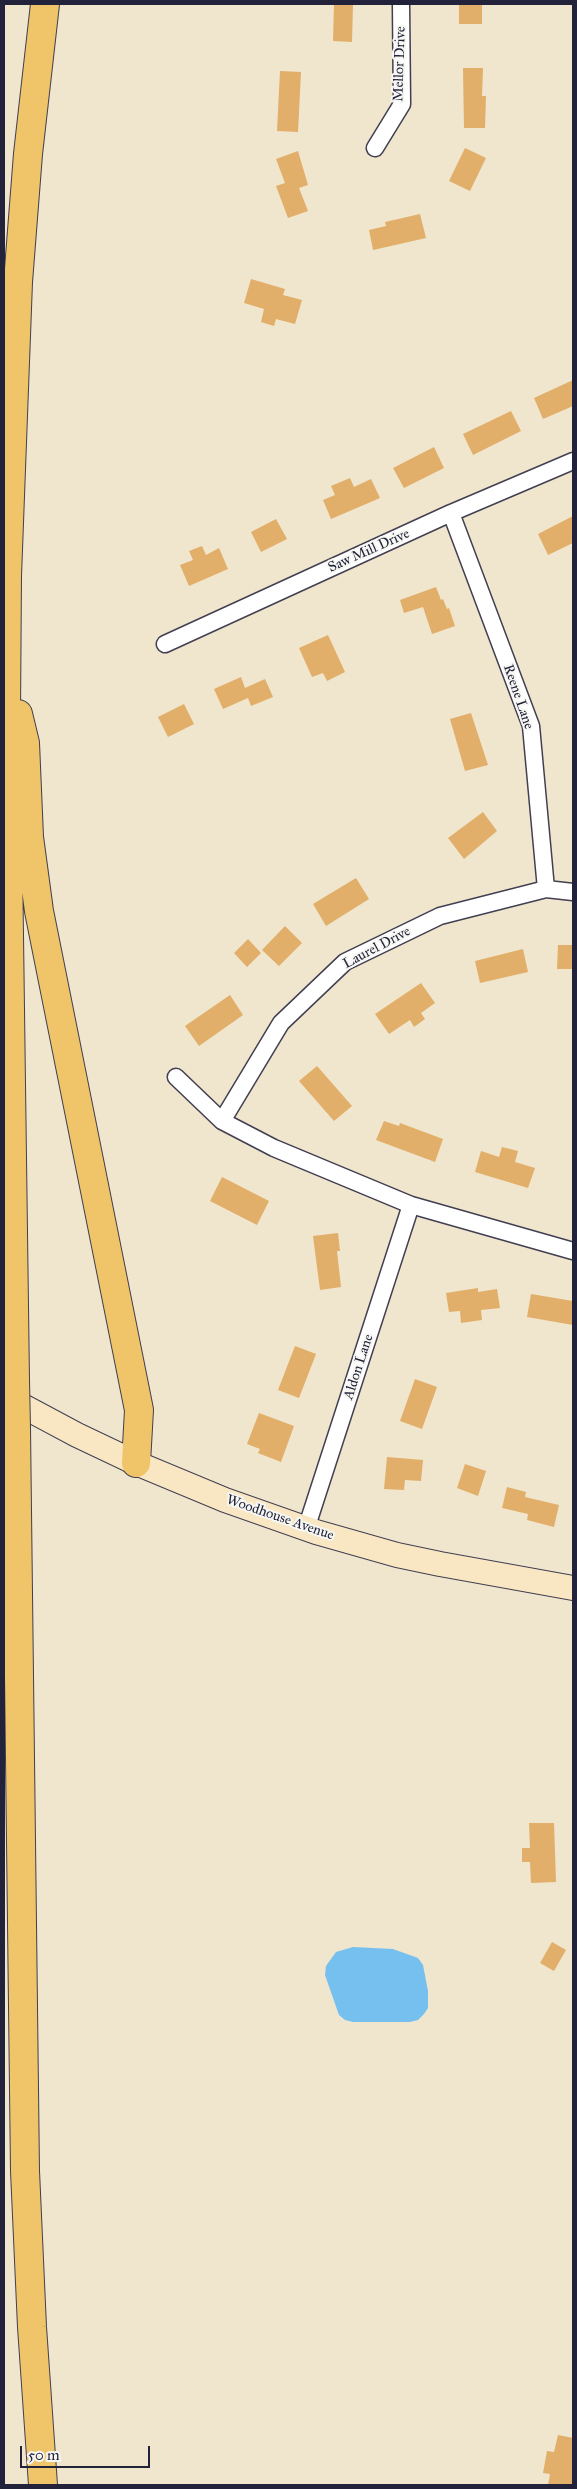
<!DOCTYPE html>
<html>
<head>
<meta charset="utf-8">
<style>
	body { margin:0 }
	#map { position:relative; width:577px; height:2489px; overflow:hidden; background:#f0e5cd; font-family:"IM FELL Great Primer",serif }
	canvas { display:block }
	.frame { position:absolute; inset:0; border:5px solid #22223b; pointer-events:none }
	.scale { position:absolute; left:20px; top:2446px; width:130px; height:22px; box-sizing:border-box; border:2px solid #22223b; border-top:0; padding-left:6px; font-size:15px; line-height:18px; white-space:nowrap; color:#22223b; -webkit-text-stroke:4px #f6f6f2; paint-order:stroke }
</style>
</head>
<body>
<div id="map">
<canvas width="577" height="2489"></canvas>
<div class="frame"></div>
<div class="scale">50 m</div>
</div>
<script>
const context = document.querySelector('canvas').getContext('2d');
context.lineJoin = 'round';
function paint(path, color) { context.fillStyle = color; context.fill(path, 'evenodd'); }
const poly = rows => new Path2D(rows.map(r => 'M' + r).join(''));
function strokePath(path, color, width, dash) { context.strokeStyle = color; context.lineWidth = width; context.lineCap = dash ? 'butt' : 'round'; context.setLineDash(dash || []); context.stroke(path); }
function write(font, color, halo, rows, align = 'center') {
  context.font = font + ' "IM FELL Great Primer",serif'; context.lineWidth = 4; context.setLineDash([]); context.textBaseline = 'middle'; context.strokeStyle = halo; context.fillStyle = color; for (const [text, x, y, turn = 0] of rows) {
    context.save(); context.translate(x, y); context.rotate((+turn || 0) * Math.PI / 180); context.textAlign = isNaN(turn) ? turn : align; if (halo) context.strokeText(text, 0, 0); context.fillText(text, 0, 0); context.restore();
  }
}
paint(poly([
	[353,1947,393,1949,418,1958,423,1965,428,1991,428,2008,424,2014,418,2020,410,2022,353,2022,345,2020,339,2015,325,1975,326,1966,336,1952]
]), '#76c0ef');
paint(poly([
	[334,4,353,4,352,42,333,41],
	[459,4,482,4,482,24,459,24],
	[463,68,483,68,482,96,486,96,485,128,464,128],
	[280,71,301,72,298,132,277,131],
	[465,148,486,158,470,191,449,181],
	[298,151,308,185,299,188,308,211,288,218,276,186,285,183,276,159],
	[420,214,426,238,373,250,369,230,386,226,385,222],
	[251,279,285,289,283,295,302,300,295,324,276,319,274,326,261,322,264,309,244,303],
	[573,380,573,406,543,419,534,398],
	[511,411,521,431,473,455,463,434],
	[434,447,444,468,404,488,393,468],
	[350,478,354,487,371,479,380,498,331,519,323,500,335,495,331,486],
	[573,516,573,543,548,555,538,534],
	[276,519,287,539,261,552,251,532],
	[202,546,206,555,219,548,228,569,189,586,180,565,193,560,189,551],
	[436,587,441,600,443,599,447,609,449,608,455,626,432,634,423,607,404,613,400,600],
	[328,635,345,672,327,681,323,673,312,677,299,648],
	[241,677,245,688,265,679,273,697,251,706,248,698,223,709,214,689],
	[184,704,194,724,168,737,158,717],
	[471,713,488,765,465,771,450,719],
	[483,812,497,831,464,859,448,838],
	[356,878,369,899,326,926,313,904],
	[285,926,302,943,279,966,262,950],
	[248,939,261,953,247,967,234,953],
	[558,945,573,945,573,969,557,969],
	[523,949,528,972,480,983,475,961],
	[421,983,435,1003,421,1013,425,1019,414,1027,410,1020,389,1034,375,1014],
	[230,995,243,1015,199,1046,185,1026],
	[317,1066,352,1106,334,1121,299,1081],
	[384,1121,399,1126,400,1123,443,1139,435,1162,376,1140],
	[502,1147,518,1151,515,1162,535,1168,528,1188,475,1172,481,1151,499,1157],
	[222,1177,269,1201,257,1225,210,1201],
	[338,1233,340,1251,337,1251,341,1287,320,1290,313,1236],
	[478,1288,478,1292,497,1289,500,1308,481,1310,482,1320,461,1323,460,1311,449,1312,446,1293],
	[531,1294,573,1301,573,1325,527,1317],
	[295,1346,316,1354,299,1398,278,1390],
	[415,1379,437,1387,422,1429,400,1421],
	[259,1413,294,1426,281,1462,258,1453,260,1449,247,1444],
	[387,1457,423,1460,421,1481,405,1480,404,1490,384,1489],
	[465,1464,486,1471,478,1496,457,1488],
	[507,1487,526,1492,525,1497,559,1505,554,1527,527,1520,528,1514,502,1508],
	[529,1823,554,1823,556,1882,531,1883,530,1862,522,1862,522,1848,530,1848],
	[552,1942,566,1950,554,1971,540,1963],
	[558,2435,573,2438,572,2485,548,2485,550,2474,543,2473,547,2451,554,2452]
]), '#e1af69');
const minor = poly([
	[375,148,402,104,401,4],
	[451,513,531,726,546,889],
	[165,644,451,513,573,461],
	[176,1077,222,1121,274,1148,411,1205,573,1251],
	[222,1121,281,1023,345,962,440,916,546,889,573,892],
	[306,1529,411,1205]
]);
const secondary = poly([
	[4,1396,77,1435,136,1463,225,1500,316,1532,397,1555,440,1564,573,1588]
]);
const motorway = poly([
	[18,714,25,743,29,837,39,911,139,1410,136,1463],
	[15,1380,6,713,7,576,18,282,28,154,45,4],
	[16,1428,25,2171,32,2327,43,2485]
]);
strokePath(minor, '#413f51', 19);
strokePath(secondary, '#413f51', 26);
strokePath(motorway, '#413f51', 30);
strokePath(minor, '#fff', 16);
strokePath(secondary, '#f9e7c3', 24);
strokePath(motorway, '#f0c469', 28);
const motorwayBridge = poly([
	[15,1380,16,1428]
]);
strokePath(motorwayBridge, '#413f51', 30, []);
strokePath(motorwayBridge, '#f0c469', 28);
write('14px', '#22223b', '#f6f6f2', [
	["Mellor Drive",400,64,-88],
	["Saw Mill Drive",369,551,-24],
	["Reene Lane",518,697,71],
	["Laurel Drive",377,948,-28],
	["Aldon Lane",359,1367,-72],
	["Woodhouse Avenue",280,1518,19]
]);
</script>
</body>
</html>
